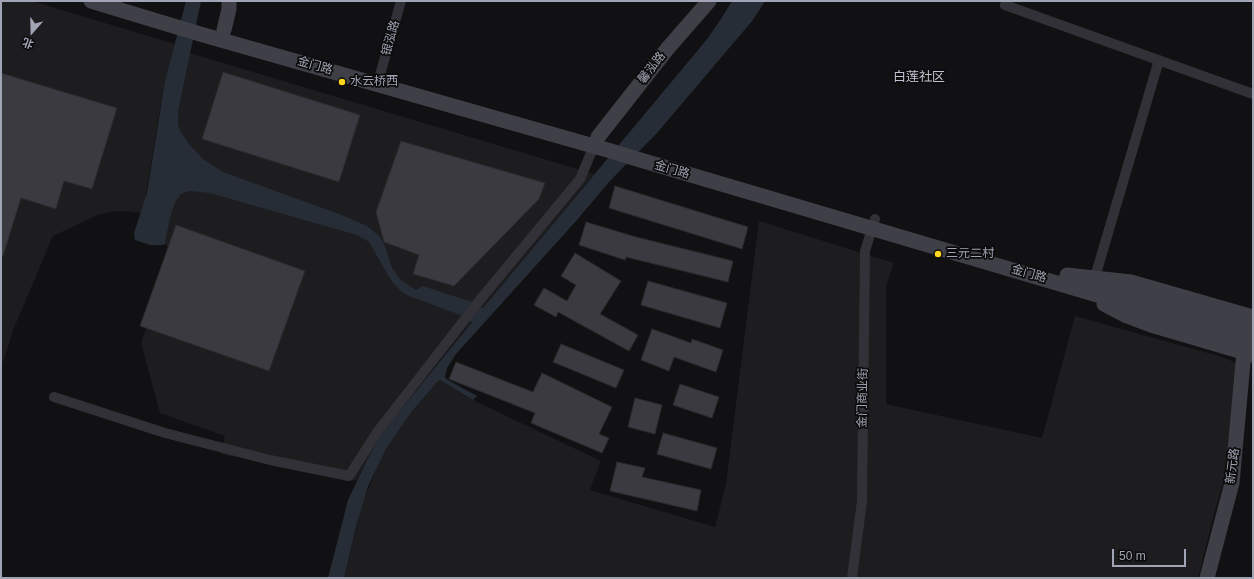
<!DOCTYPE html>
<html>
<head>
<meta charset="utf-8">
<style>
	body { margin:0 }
	#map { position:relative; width:1254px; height:579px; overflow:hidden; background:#111012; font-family:Arial,"Noto Sans SC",sans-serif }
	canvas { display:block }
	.frame { position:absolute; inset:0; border:2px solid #a1a4b4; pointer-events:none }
	.north { position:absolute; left:12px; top:12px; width:40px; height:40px; -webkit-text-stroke:3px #0c0c0d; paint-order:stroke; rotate:200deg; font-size:11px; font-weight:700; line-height:16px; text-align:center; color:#a1a4b4 }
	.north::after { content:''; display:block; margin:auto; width:14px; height:18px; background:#a1a4b4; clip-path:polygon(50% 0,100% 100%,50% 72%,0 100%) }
	.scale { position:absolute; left:1112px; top:549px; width:74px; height:18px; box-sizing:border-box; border:2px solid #a1a4b4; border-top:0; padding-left:5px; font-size:12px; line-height:14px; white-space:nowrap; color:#a1a4b4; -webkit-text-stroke:3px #0c0c0d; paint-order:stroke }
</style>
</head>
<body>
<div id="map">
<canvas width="1254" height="579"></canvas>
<div class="frame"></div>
<div class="north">北</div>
<div class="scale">50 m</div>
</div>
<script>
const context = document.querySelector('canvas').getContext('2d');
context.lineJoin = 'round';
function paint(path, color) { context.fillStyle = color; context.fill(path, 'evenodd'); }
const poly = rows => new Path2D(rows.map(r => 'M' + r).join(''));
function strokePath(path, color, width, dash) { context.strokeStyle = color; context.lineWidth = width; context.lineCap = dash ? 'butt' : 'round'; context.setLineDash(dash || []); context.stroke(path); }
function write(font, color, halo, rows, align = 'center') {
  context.font = font + ' Arial,"Noto Sans SC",sans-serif'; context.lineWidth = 3.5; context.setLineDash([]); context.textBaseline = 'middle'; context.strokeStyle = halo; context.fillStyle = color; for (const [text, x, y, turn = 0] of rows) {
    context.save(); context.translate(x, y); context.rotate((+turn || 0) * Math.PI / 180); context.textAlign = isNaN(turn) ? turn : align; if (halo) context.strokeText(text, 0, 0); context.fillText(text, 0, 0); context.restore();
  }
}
paint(poly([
	[1,1,32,1,175,44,162,97,145,201,175,202,178,112,190,53,594,174,450,348,390,423,379,438,356,481,221,454,225,436,160,413,141,343,172,252,165,244,169,223,141,213,125,211,110,212,100,214,53,236,14,328,3,362,1,361],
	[759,221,894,263,886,286,886,404,1042,438,1075,316,1219,356,1232,361,1240,366,1238,430,1214,514,1198,578,344,578,361,508,376,469,386,449,410,414,437,382,440,380,473,400,601,461,590,490,715,527,726,484]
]), '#1d1c1f');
paint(poly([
	[186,1,201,1,178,112,178,124,180,131,189,144,203,159,223,172,342,215,367,226,379,236,385,246,392,268,401,280,416,290,423,286,472,302,483,308,708,38,721,19,732,1,765,1,753,20,657,133,609,182,577,220,456,354,447,368,445,377,448,380,477,396,473,400,440,380,437,382,410,414,386,449,369,484,357,523,344,578,328,578,348,500,367,460,379,438,390,423,472,322,463,316,409,296,402,292,392,282,369,242,357,235,210,193,189,191,181,194,175,202,170,218,165,244,162,245,150,245,135,240,134,233,147,193,165,81]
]), '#262d36');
const building = poly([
	[223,72,360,115,339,182,202,139,223,72],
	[1,73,117,108,92,189,64,181,56,209,21,198,3,256,1,256,1,73],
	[401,141,545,183,539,199,454,286,413,274,419,255,384,242,376,212,401,141],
	[615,186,748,227,742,249,609,208,615,186],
	[586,222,636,237,733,261,728,282,626,257,625,260,579,245,586,222],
	[176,225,305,271,269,371,140,326,176,225],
	[575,253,621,281,600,314,638,335,629,351,558,312,556,317,534,305,544,288,567,301,576,285,561,276,575,253],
	[648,281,727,303,720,328,641,305,648,281],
	[652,329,691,343,692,339,723,350,716,372,674,357,669,371,641,360,652,329],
	[561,344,624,370,616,388,553,362,561,344],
	[456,362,533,392,542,373,612,407,599,434,609,438,602,453,531,423,535,413,449,379,456,362],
	[680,384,719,397,712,418,673,405,680,384],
	[635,398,662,405,655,434,628,427,635,398],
	[663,433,717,448,711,469,657,454,663,433],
	[617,462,645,468,642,477,701,490,697,511,610,491,617,462]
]);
paint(building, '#3a3a40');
strokePath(building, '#2b2a2e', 1);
strokePath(poly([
	[1006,1,1005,5,1253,94],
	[380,75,401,1],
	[1095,277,1159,60],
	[54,397,165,433,270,460,349,476,378,431,479,301,580,179,596,141],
	[852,578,862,501,865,251,875,219]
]), '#313137', 10);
strokePath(poly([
	[91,1,200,34,611,151,637,159,1253,341],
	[224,30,229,9,229,1],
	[598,137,668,48,709,1],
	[1067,275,1131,282,1253,317],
	[1089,282,1253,329],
	[1104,304,1127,316,1151,325,1253,355],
	[1207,578,1232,483,1244,352]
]), '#3f4047', 15);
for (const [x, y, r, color] of [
	[342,82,4,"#fed61d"],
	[938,254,4,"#fed61d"]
]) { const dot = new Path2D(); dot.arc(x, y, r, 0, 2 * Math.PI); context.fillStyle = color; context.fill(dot); strokePath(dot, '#0c0c0d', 1.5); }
write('12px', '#a1a4b4', '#0c0c0d', [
	["银泓路",391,38,-74],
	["金门路",315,66,16],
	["馨泓路",652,68,-52],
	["金门路",672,170,16],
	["金门路",1029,274,16],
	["金门商业街",863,398,-89],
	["新元路",1233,466,-83]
]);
write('12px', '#a1a4b4', '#0c0c0d', [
	["水云桥西",350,82],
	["三元二村",946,254]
], 'left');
write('13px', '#c2c3d0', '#0c0c0d', [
	["白莲社区",919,77]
]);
</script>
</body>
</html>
